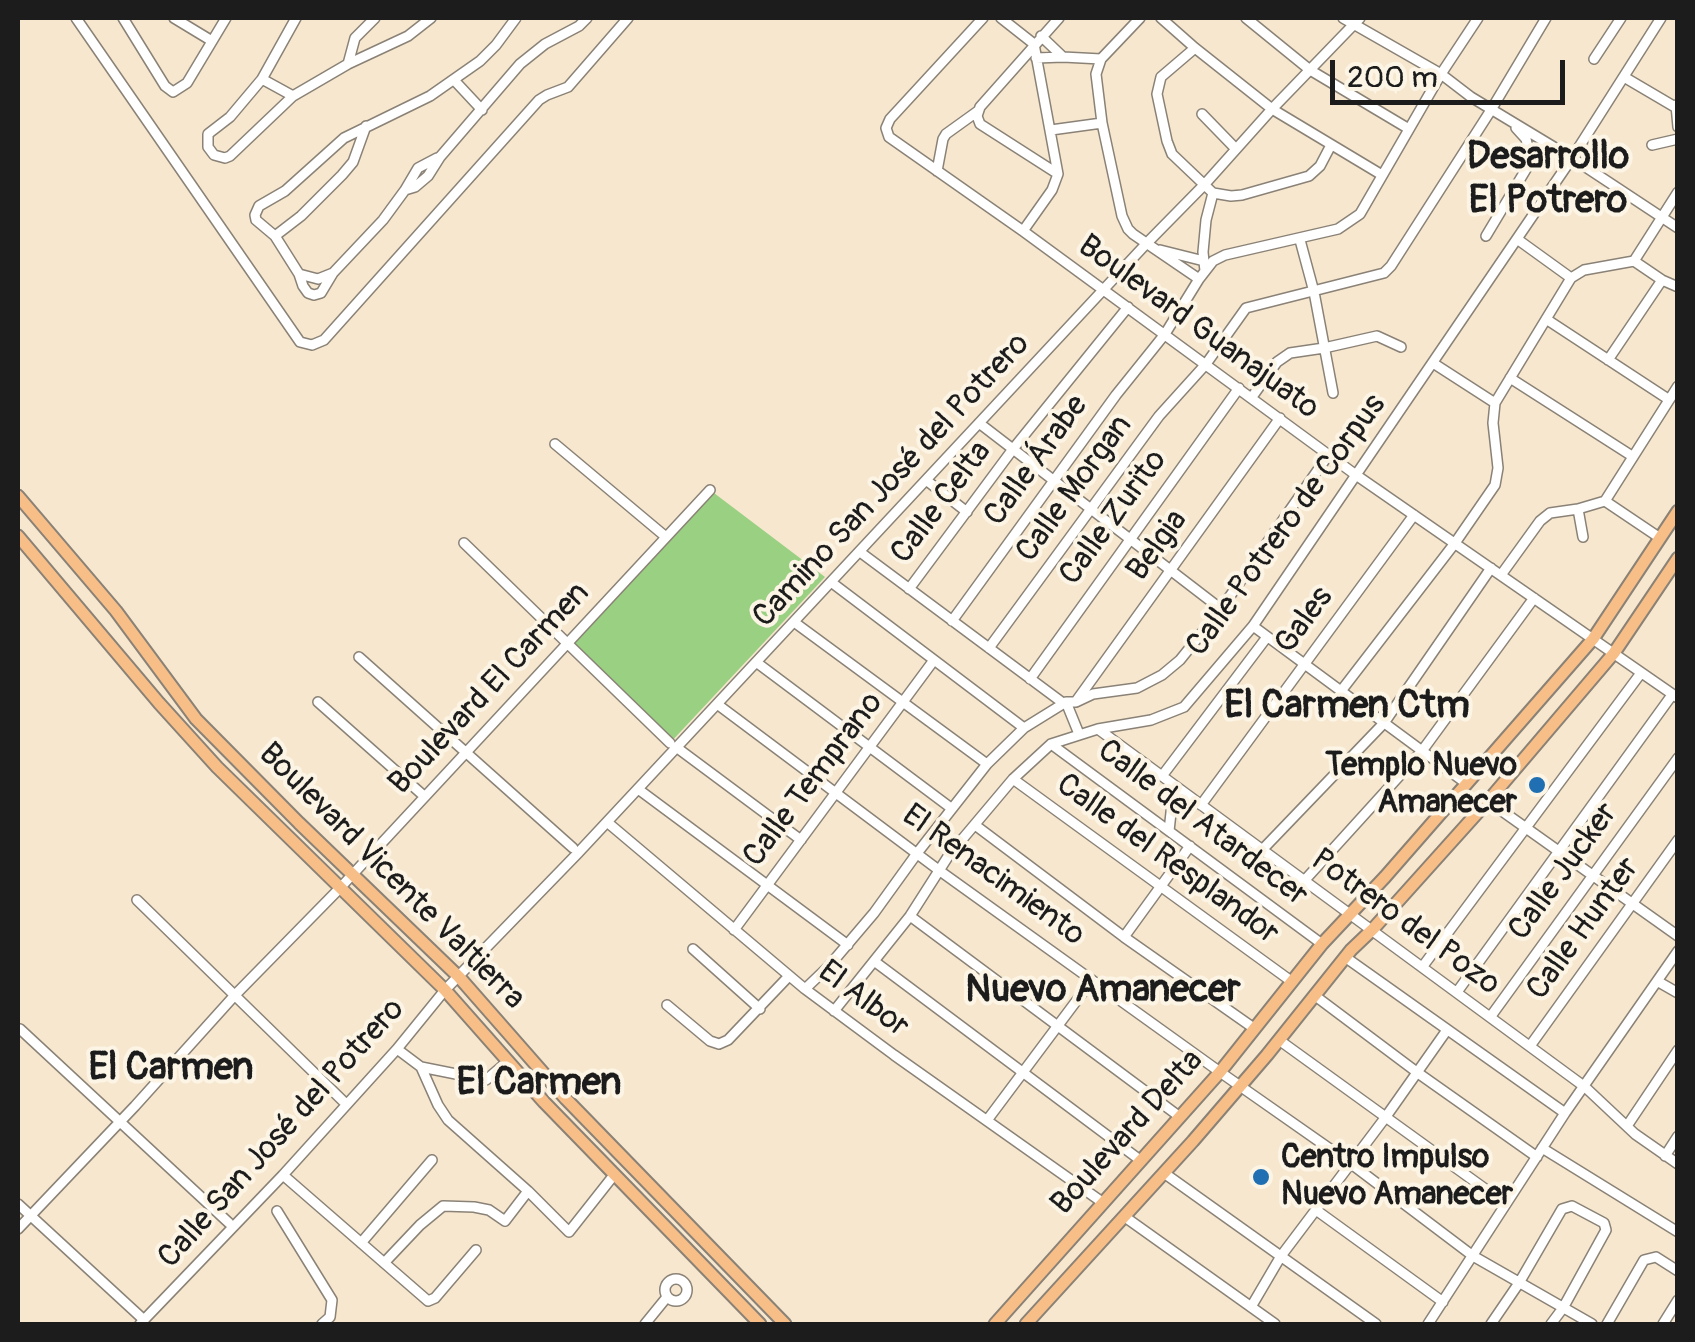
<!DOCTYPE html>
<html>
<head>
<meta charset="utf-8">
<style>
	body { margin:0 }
	#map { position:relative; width:1695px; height:1342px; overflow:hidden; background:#f7e7cf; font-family:Pangolin,sans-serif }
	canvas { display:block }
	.frame { position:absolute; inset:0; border:20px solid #1c1c1c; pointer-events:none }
	.scale { position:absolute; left:1330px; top:60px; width:235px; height:45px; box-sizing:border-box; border:5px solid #1c1c1c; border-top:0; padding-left:12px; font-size:30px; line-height:35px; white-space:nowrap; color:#1c1c1c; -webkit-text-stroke:8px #fcf5e5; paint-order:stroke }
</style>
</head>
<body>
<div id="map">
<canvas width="1695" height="1342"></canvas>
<div class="frame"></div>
<div class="scale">200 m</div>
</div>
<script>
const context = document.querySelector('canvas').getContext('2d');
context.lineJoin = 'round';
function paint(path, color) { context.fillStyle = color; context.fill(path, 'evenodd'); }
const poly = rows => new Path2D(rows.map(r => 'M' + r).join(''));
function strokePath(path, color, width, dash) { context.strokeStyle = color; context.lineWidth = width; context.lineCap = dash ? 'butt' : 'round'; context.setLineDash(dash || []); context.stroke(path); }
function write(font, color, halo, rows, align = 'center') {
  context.font = font + ' Pangolin,sans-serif'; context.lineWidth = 8; context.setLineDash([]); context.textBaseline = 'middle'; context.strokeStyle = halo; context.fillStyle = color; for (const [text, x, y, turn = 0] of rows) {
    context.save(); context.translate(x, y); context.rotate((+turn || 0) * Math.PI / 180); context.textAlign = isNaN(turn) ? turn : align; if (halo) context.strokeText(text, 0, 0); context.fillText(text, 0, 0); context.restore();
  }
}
paint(poly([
	[710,490,825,577,670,743,566,642]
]), '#99d082');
const minor = poly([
	[76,18,300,342,312,345,324,340,539,100,547,95,568,87,628,18],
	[123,18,165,86,173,92,187,83,226,18],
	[174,18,212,41],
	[296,18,262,79,230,117,208,134,208,147,214,155,225,158,230,156,293,96,348,64,408,36,431,18],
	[516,18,496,45,480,61,430,96,344,138,285,191,259,206,255,215,256,220,275,236,299,274,303,286,308,293,314,295,321,293,333,273,383,220,405,190,415,187,428,176,440,157,520,64,545,44,579,26,587,18],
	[983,18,890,119,886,128,889,137,1023,231,1356,475,1678,698],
	[1001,18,1034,44,1058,174,1052,190,1023,231],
	[1140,18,1101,59,1096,74,1102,123,1122,216,1128,229,1133,234,1199,279],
	[1161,18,1195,48,1272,109,1382,175],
	[1246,18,1310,70,1409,129],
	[1343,18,1441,74,1471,97,1572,158,1678,228],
	[1041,36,1063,57,1101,59],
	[1195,48,1161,77,1157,94,1167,141,1172,154,1213,193,1231,196,1242,195,1309,176,1320,166,1331,145],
	[1036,58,1063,57],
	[1594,59,1621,18],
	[348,64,355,38,375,18],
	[1624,77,1675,107],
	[262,79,293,96],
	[454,80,482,110],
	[1676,105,1678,127],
	[1202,114,1235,148],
	[1051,130,1102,123],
	[1652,145,1678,139],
	[937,171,943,139,946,134,978,111],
	[1058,174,980,124,977,116,980,107,1059,18],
	[405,190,418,168,437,158],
	[275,236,301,216,342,175,353,162,366,126],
	[1486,236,1531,161,1526,139,1516,128],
	[1517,239,1571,278],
	[1300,240,1314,292,1333,393],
	[1160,250,1204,261],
	[1634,261,1662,280,1678,287],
	[1205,271,1203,252,1206,220,1213,193],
	[299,274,318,279,333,273],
	[1546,319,1668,399],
	[1608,360,1662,280],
	[1433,363,1495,403],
	[1510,378,1632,456],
	[1252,397,1277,362,1290,353,1324,348,1377,336,1401,347],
	[979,423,1221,609],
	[555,444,666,537],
	[926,480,967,512],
	[1605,501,1660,538],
	[1578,509,1583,537],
	[464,543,670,743],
	[860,552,1063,703],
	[1501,575,1540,521,1550,513,1578,509,1605,501,1678,386],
	[831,582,1024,728],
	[909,589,1013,449,1128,307],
	[952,621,1116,395,1165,334,1199,279,1213,261,1225,255,1338,229,1360,214,1441,74,1478,18],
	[794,622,987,764],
	[1253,626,1467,784],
	[989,648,1159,416,1206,364,1246,308,1384,273,1391,266,1491,110,1546,18],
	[359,657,573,848],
	[756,662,951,808],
	[1030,679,1239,388],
	[1341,691,1455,543,1495,485,1498,468,1493,423,1495,403,1571,278,1584,270,1634,261,1678,192],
	[1077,700,1280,418],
	[318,702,424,796],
	[1066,702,1079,734],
	[717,704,940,871,1220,1072,1350,1163,1473,1256,1592,1324],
	[1098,729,1585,1087,1635,1134,1678,1164],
	[1051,744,1322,944],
	[676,747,801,840],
	[1162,776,1267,637],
	[1013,779,1291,981],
	[638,789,848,945],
	[1488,801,1678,936],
	[1201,805,1414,515],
	[607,822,805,989,894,1055,1102,1202],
	[975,825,1124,937,1255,1029],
	[1169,831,1174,785],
	[1262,850,1384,723,1491,568],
	[1304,881,1422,751,1534,598],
	[137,900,343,1101],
	[910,916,1180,1117],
	[734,930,934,660],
	[1124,937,1190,846],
	[693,949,760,1009],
	[1345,957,1565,1113],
	[874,961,1140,1160],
	[1423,966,1641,673],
	[1657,981,1678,993],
	[805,989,829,966,874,913,918,852,987,764,1024,728,1066,702,1076,702,1093,694,1137,688,1162,675,1180,660,1221,609,1329,454],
	[1457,992,1672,695],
	[1314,995,1418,1073,1537,1157],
	[667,1005,710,1041,719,1044,728,1040,789,976],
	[834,1011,910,916,949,855,1013,779,1051,744,1098,729,1151,720,1184,707,1253,626,1572,158,1661,18],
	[1491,1016,1678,758],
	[20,1029,229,1223],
	[1279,1040,1506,1204],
	[1530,1046,1678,840],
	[397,1049,421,1067,438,1105,448,1120,528,1191,569,1232,614,1175],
	[421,1067,486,1080,507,1062],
	[988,1119,1092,980],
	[1627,1126,1678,1050],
	[1542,1148,1678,1232],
	[1665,1156,1678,1136],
	[1164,1173,1376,1324],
	[283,1175,428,1301,435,1298,476,1250],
	[18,1204,144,1320],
	[1316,1210,1443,1302],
	[277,1211,332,1300,330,1317,322,1324],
	[1125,1217,1275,1324],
	[18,1229,135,1106,235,995,340,888,710,490],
	[361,1243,432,1160],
	[384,1263,420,1225,443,1206,474,1207,489,1210,505,1221,528,1191],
	'665 1290a11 11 0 1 1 22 0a11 11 0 1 1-22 0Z',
	[1251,1307,1281,1256,1385,1118,1447,1030],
	[140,1324,283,1175,397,1049,445,990,578,853,1146,244,1204,185,1272,109,1360,18],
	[645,1324,667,1297],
	[1428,1324,1565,1113,1678,951],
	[1491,1324,1519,1283,1562,1209,1572,1206,1604,1223,1606,1230,1563,1308,1551,1324],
	[1607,1324,1644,1260,1656,1257,1678,1271],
	[1663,1324,1678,1300]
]);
const major = poly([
	[18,496,116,611,196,719,299,823,459,977,566,1099,785,1324],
	[18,536,159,703,217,767,445,990,544,1102,760,1324],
	[995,1324,1220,1072,1322,944,1385,877,1593,639,1678,511],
	[1026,1324,1193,1141,1267,1055,1351,950,1373,929,1488,801,1614,653,1678,558]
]);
strokePath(minor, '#8a8276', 12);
strokePath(major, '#8a8276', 15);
strokePath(minor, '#fff', 9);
strokePath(major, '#f7be88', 11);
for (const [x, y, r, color] of [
	[1537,785,10,"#1f6fb2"],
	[1261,1177,10,"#1f6fb2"]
]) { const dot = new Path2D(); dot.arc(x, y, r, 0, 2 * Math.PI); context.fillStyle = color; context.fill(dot); strokePath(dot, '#fcf5e5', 4); }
write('32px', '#1c1c1c', '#fcf5e5', [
	["Boulevard Guanajuato",1198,328,36],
	["Calle Árabe",1037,461,-54],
	["Camino San José del Potrero",892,481,-47],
	["Calle Morgan",1075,489,-54],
	["Calle Celta",942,503,-53],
	["Calle Zurito",1114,518,-54],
	["Calle Potrero de Corpus",1287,526,-54],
	["Belgia",1158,546,-54],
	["Gales",1305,621,-54],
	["Boulevard El Carmen",490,689,-47],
	["Calle Temprano",814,780,-53],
	["Calle del Atardecer",1202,824,37],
	["Calle del Resplandor",1167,860,36],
	["Calle Jucker",1564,872,-54],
	["El Renacimiento",993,876,36],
	["Boulevard Vicente Valtierra",391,877,45],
	["Potrero del Pozo",1405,923,36],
	["Calle Hunter",1584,929,-54],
	["El Albor",863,1000,37],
	["Boulevard Delta",1128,1133,-48],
	["Calle San José del Potrero",282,1134,-48]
]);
write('bold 32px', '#1c1c1c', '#fcf5e5', [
	["Templo Nuevo",1517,767],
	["Amanecer",1517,804],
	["Centro Impulso",1281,1159,"left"],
	["Nuevo Amanecer",1281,1196,"left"]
], 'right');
write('bold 38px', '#1c1c1c', '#fcf5e5', [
	["Desarrollo",1548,158],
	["El Potrero",1548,202],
	["El Carmen Ctm",1347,707],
	["Nuevo Amanecer",1103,991],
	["El Carmen",171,1069],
	["El Carmen",539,1084]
]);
</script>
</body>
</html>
